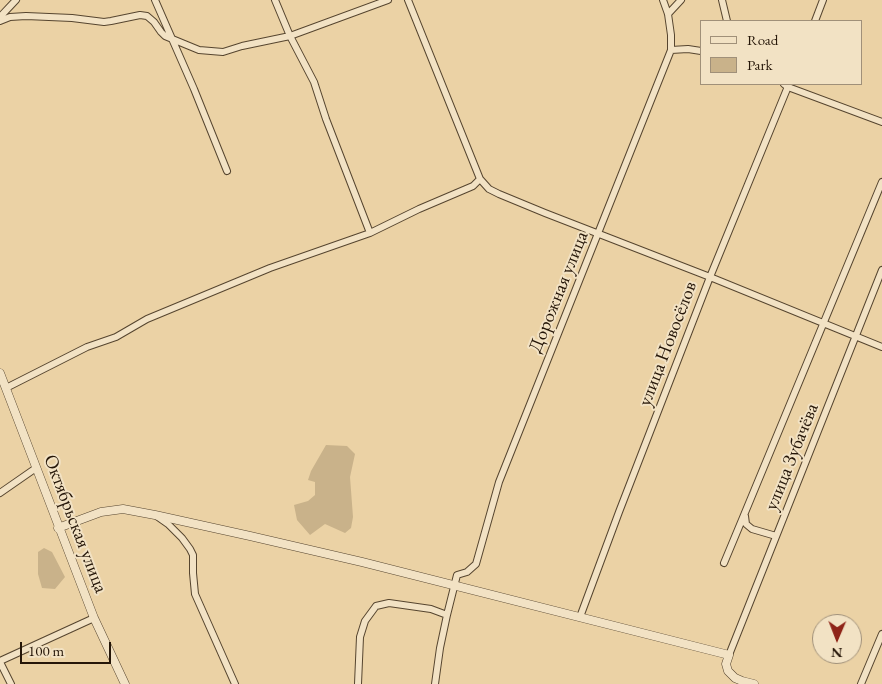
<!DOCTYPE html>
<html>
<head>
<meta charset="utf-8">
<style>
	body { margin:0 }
	#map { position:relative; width:882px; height:684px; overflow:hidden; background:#ebd2a5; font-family:"EB Garamond",serif }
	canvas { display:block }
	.legend { position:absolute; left:700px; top:20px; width:162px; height:65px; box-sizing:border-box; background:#f2e2c4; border:1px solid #a09079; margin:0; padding:6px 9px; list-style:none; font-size:15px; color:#251608 }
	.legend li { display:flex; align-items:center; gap:10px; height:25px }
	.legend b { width:25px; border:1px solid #a09079 }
	.north { position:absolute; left:812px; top:614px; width:50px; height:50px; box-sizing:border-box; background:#f2e2c4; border:1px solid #a09079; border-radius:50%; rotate:181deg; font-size:14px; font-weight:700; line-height:20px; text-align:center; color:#251608 }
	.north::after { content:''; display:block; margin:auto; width:18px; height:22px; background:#8f2418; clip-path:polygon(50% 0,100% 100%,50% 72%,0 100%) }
	.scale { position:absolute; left:20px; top:642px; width:91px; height:22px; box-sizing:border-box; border:2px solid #251608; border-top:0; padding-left:6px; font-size:15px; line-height:18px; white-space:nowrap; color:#251608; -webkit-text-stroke:4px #f2e2c4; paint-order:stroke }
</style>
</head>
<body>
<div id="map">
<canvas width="882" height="684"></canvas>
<ul class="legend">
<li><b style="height:6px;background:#f2e2c4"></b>Road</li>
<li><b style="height:14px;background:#c9b28a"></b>Park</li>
</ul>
<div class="north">N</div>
<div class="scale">100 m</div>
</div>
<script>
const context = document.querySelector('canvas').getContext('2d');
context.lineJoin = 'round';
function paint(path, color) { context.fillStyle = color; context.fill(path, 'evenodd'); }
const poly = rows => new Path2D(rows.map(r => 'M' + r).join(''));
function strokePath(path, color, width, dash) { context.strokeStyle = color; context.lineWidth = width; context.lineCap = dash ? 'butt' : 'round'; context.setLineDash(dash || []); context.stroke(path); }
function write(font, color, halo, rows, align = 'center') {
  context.font = font + ' "EB Garamond",serif'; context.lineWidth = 4; context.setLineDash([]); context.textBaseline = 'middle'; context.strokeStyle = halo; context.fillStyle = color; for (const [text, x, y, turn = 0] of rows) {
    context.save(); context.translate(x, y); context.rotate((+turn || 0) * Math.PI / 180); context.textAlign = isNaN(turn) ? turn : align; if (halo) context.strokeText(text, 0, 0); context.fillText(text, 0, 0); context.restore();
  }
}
paint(poly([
	[326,445,347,446,355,454,350,477,353,517,351,528,345,533,325,524,310,535,297,520,294,505,308,501,315,495,315,482,308,480,311,471],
	[44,548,52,552,65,577,55,589,42,588,38,574,38,552]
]), '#c9b28a');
const minor = poly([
	[155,0,194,89,227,171],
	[275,0,290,36,314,82,326,119,370,233],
	[408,0,480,179,489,189,499,194,545,213,710,277,882,347],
	[722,0,727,21],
	[668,14,681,0],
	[0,17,16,0],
	[0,21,10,17,26,16,72,18,104,22,111,21,140,15,147,16,154,22,161,32,165,36,199,50,223,52,242,46,290,36,388,0],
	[815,21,823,0],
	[671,50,688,49,701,51],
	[784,84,788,87,882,122],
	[6,388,87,347,116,337,147,319,270,268,370,233,419,209,473,186,480,179],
	[0,493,36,468],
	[745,516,746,524,752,529,776,536],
	[158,517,168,524,182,538,190,549,193,555,193,573,195,594,235,684],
	[724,563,744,515,882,182],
	[580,617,619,512,710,277,789,84],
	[729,655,882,270],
	[0,661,94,618],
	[0,662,11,684],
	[358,684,360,637,365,621,376,606,389,603,431,609,447,615],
	[435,684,440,648,447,615,457,575,467,572,476,564,499,482,671,50,671,35,668,14,663,0],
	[861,684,882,634]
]);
const tertiary = poly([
	[0,373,94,618,125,684],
	[58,528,101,512,123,509,155,515,250,536,362,562,729,655,726,664,728,671,735,678,742,681,754,684]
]);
strokePath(minor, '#56452f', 8);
strokePath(tertiary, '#56452f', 9);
strokePath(minor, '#f2e2c4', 6);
strokePath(tertiary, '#f2e2c4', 8);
write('19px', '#251608', '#f2e2c4', [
	["Дорожная улица",559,292,-68],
	["улица Новосёлов",668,344,-69],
	["улица Зубачёва",792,457,-68],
	["Октябрьская улица",75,524,69]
]);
</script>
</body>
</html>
